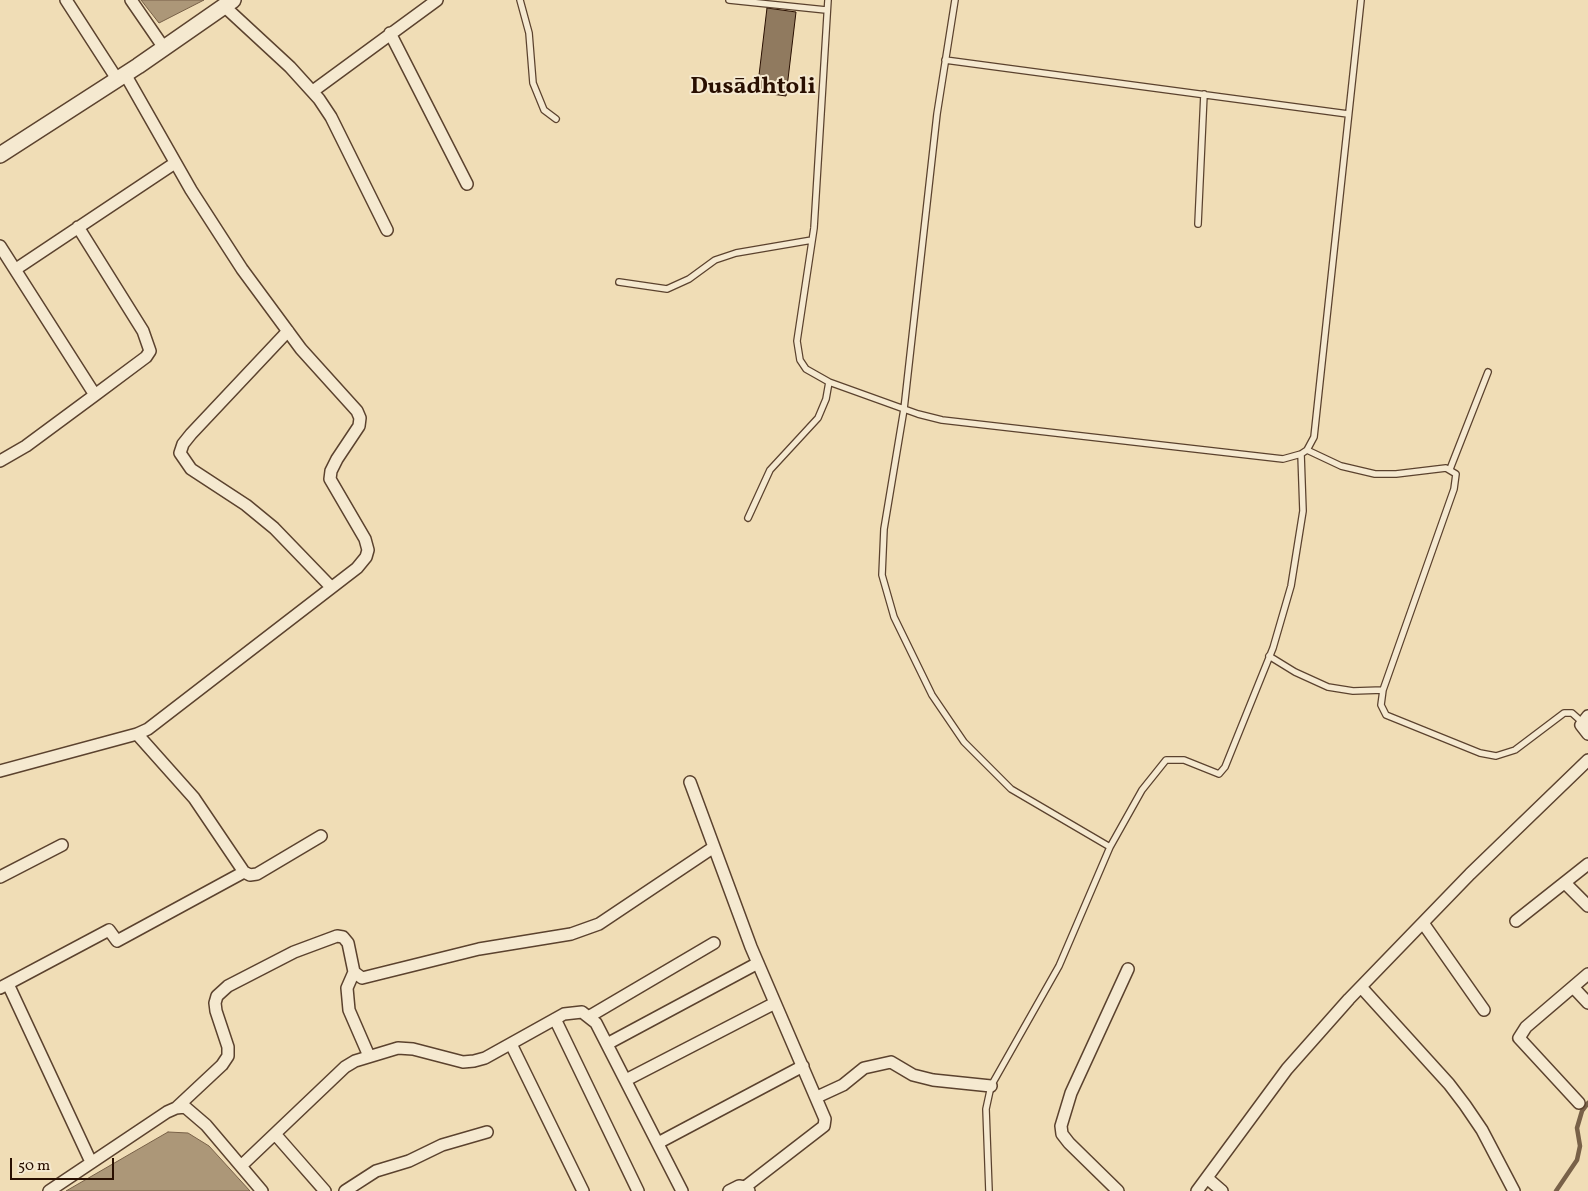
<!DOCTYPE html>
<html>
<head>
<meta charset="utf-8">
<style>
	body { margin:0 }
	#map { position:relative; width:1588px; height:1191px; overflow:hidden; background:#f0ddb6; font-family:Vollkorn,serif }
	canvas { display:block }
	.scale { position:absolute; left:10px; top:1158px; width:104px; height:22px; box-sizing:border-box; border:2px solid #290f01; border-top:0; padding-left:6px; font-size:15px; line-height:18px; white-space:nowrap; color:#290f01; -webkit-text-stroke:4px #f5e9d0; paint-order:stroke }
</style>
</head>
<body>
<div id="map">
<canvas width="1588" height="1191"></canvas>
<div class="scale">50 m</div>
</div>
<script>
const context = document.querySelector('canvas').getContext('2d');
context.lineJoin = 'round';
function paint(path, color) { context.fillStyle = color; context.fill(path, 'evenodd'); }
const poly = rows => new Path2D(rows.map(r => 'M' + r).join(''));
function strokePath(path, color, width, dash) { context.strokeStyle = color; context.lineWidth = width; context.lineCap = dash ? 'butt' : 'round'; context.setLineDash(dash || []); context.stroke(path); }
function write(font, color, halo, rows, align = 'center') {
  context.font = font + ' Vollkorn,serif'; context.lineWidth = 4; context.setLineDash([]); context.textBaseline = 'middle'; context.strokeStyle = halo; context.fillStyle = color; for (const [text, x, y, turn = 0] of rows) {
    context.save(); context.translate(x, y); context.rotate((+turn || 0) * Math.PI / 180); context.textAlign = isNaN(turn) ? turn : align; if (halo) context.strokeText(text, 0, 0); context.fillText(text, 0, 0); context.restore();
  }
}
const water = poly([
	[141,0,204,0,159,23,141,0],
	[168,1132,188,1133,209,1146,250,1191,66,1191,168,1132]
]);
paint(water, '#ac9778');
strokePath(water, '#786148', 1);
strokePath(poly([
	[1556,1191,1577,1160,1580,1146,1577,1128,1582,1111,1588,1103]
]), '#786148', 4.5);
const building = poly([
	[767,8,796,12,786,96,757,92,767,8]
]);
paint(building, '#907a5f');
strokePath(building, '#290f01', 1);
const service = poly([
	[520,0,529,33,533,83,544,110,556,119],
	[729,0,826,10],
	[828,0,814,228,797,341,800,360,806,369,829,382,918,414,942,420,1283,459,1301,454,1307,450,1314,437,1361,0],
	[955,0,937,114,904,409,884,529,882,575,894,617,932,695,964,742,1011,789,1110,847],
	[945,60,1348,114],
	[1198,224,1204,94],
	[619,282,667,289,689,279,715,260,736,253,812,240],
	[1307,450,1341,466,1375,474,1396,474,1446,468,1456,474,1454,489,1383,690,1381,705,1386,715,1480,753,1496,756,1515,750,1564,713,1572,713,1582,722],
	[1450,469,1488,372],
	[748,518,770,470,818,418,826,399,829,382],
	[1269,656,1295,672,1328,687,1353,691,1383,690],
	[989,1191,986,1109,991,1086,1059,966,1110,847,1142,790,1166,760,1184,760,1219,774,1225,767,1273,648,1291,586,1303,511,1301,454]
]);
const minor = poly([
	[66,0,117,79],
	[131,0,164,48],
	[224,6,290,67,319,99,331,117,387,230],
	[390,33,467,184],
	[313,91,437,0],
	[0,246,95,395],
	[16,269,175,163],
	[288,331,191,434,183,444,180,453,191,469,246,505,274,528,331,587],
	[0,461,26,446,95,395,146,357,150,351,143,331,78,227],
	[1588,716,1581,725,1588,734],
	[137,734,194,798,244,872,250,875,257,874,321,836],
	[0,771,137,734,148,729,357,568,366,557,368,550,365,539,330,479,331,471,337,459,359,426,360,418,357,411,301,349,242,269,191,190,125,74],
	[690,782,751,947,825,1119,824,1126,745,1187],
	[0,877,62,845],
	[1565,883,1588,906],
	[1516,921,1588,864],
	[1423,923,1484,1010],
	[354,972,347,988,349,1010,369,1056],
	[8,984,91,1162],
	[1361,987,1449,1084,1465,1105,1482,1130,1514,1191],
	[1573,987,1588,1003],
	[0,988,109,930,117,941,244,872],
	[590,1016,714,943],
	[555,1019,638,1191],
	[511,1044,583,1191],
	[607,1044,758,963],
	[626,1080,775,1003],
	[817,1097,843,1085,864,1068,891,1062,913,1075,933,1080,991,1086],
	[1579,1103,1519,1038,1526,1027,1588,974],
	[176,1108,222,1065,228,1056,228,1047,216,1011,215,1003,217,996,228,986,294,952,337,936,343,937,348,943,354,972,362,978,479,949,571,934,599,924,714,847],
	[275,1134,325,1191],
	[658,1143,803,1066],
	[241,1166,345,1067,355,1061,398,1048,413,1049,463,1062,474,1061,485,1058,564,1014,582,1012,596,1023,682,1191],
	[1207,1178,1222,1191],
	[49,1191,167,1112,176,1108,185,1107,206,1125,262,1191],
	[345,1191,376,1171,409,1161,442,1145,487,1132],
	[729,1191,739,1186,745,1187,749,1191],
	[1118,1191,1069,1143,1062,1134,1061,1126,1071,1093,1128,969],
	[1197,1191,1287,1069,1349,999,1470,874,1588,760]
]);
const tertiary = poly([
	[0,155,138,66,233,0]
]);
strokePath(service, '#5b422e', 8);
strokePath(minor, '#5b422e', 14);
strokePath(tertiary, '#5b422e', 18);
strokePath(service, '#f5e9d0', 5.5);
strokePath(minor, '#f5e9d0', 11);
strokePath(tertiary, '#f5e9d0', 15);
write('bold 24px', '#290f01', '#f5e9d0', [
	["Dusādhtoli",753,89]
]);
</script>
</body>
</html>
